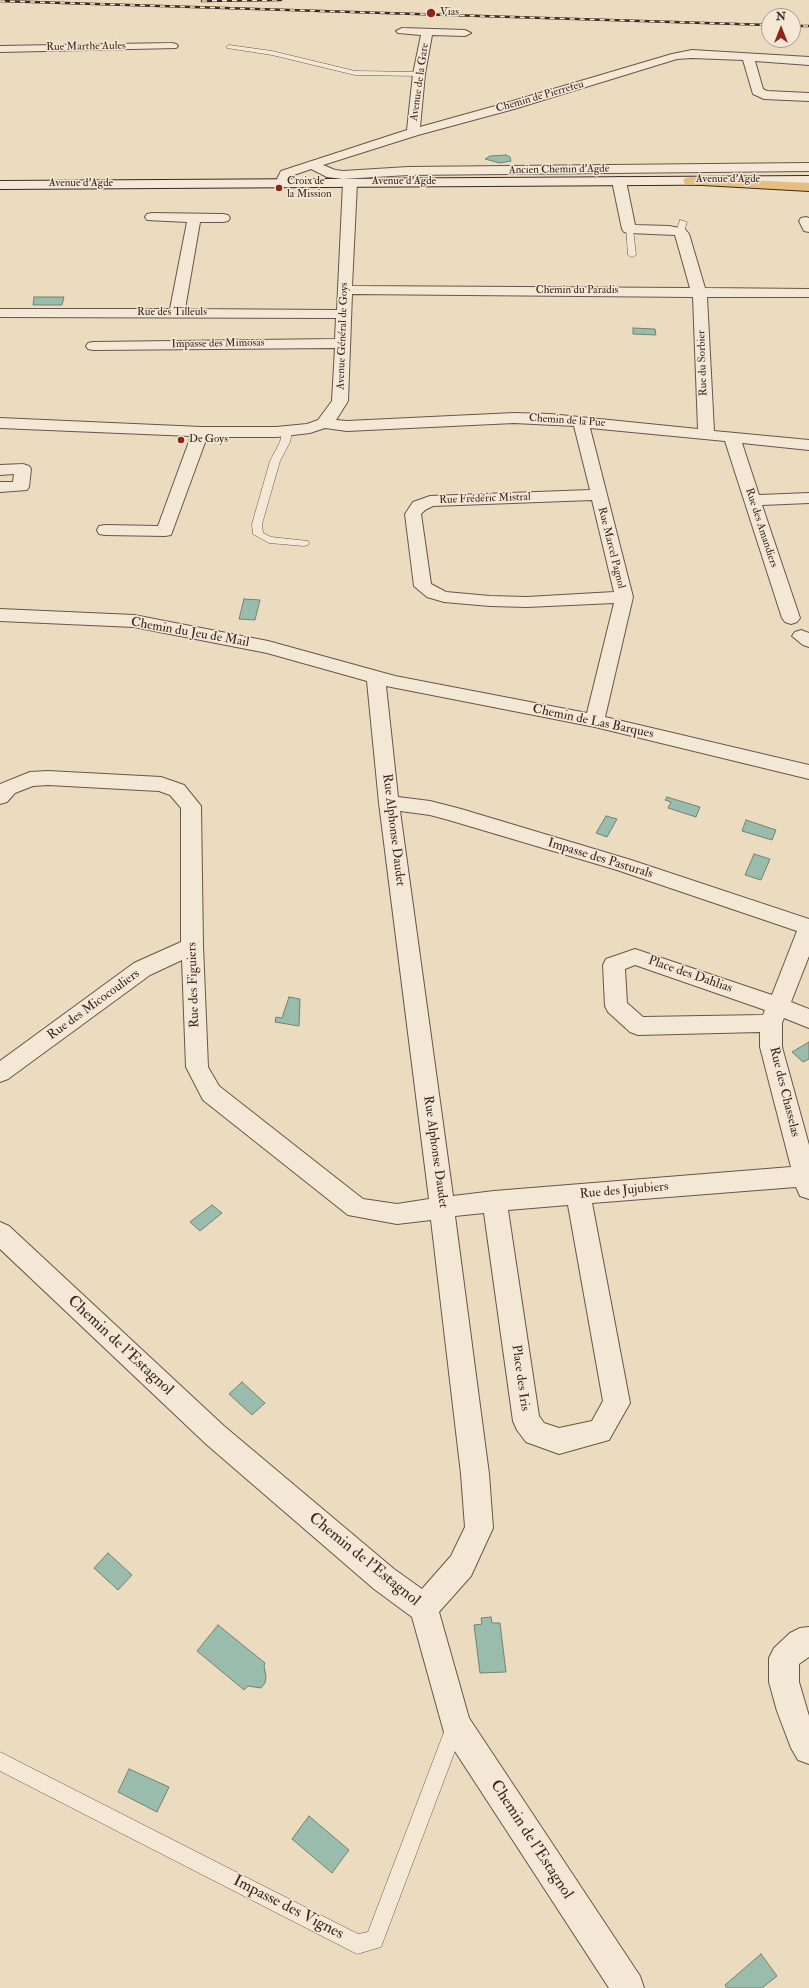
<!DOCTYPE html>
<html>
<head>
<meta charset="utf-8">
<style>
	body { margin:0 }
	#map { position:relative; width:809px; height:1988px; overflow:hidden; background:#ecdcbf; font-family:"IM FELL Double Pica",serif }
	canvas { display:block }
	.north { position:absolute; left:761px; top:8px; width:40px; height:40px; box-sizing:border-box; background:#f3e8d5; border:1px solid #a99c8d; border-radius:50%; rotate:0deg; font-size:11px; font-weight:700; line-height:16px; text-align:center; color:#3b2921 }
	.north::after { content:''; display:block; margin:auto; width:14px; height:18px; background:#8f2418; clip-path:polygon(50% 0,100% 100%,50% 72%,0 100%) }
</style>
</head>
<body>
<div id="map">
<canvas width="809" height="1988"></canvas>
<div class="north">N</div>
</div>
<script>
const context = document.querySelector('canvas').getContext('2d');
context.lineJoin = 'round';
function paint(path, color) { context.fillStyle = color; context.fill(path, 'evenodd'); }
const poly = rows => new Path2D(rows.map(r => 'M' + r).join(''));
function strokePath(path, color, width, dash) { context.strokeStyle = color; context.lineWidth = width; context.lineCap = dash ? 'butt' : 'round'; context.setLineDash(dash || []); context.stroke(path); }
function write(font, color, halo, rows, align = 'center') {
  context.font = font + ' "IM FELL Double Pica",serif'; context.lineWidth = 3; context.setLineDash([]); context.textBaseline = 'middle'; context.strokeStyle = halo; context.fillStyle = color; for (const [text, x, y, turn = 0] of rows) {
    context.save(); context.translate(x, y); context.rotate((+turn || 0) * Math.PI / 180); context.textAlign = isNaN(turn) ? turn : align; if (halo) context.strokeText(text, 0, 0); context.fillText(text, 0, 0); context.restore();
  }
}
const water = poly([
	[506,155,510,157,511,161,500,163,485,159,490,156,506,155],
	[34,297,64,297,62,305,33,305,34,297],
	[633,328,655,329,656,335,633,334,633,328],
	[244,599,260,600,255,620,239,619,244,599],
	[667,797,700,807,696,817,668,808,671,802,665,800,667,797],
	[606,816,617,819,607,837,596,833,606,816],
	[746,820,776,830,772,840,742,831,746,820],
	[754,854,770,859,761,880,745,875,754,854],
	[289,997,300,999,299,1026,275,1022,276,1017,282,1018,289,997],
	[809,1042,809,1059,803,1062,792,1052,809,1042],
	[212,1205,222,1213,200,1231,190,1222,212,1205],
	[242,1382,265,1403,252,1415,229,1394,242,1382],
	[108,1553,132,1575,118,1590,94,1568,108,1553],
	[491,1617,492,1623,500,1623,506,1672,480,1673,474,1625,482,1624,481,1618,491,1617],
	[218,1625,265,1663,264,1666,266,1677,265,1683,261,1688,248,1686,244,1690,197,1651,218,1625],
	[129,1769,169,1787,157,1812,118,1792,129,1769],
	[309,1816,349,1850,332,1873,292,1839,309,1816],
	[761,1954,777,1976,762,1988,727,1988,725,1985,761,1954]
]);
paint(water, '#9abcac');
strokePath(water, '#748174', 1);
const service = poly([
	[229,45,272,51,355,71,419,72,423,74,419,76,355,75,272,55,227,48,226,47,229,45],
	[680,220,687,222,684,232,680,234,676,232,680,220],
	[626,227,633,229,636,255,632,257,628,255,626,227],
	[287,429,292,432,290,442,280,461,262,524,263,533,271,537,308,541,309,543,308,545,304,546,269,543,253,534,252,524,270,461,280,442,282,432,287,429],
	[455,1718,461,1721,464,1727,381,1947,357,1954,0,1771,0,1752,358,1934,368,1932,446,1727,449,1721,455,1718]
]);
const minor = poly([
	[402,28,465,30,471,33,465,36,432,35,425,74,420,127,506,103,672,54,692,50,809,57,809,65,755,61,763,89,767,91,809,93,809,101,764,99,753,94,743,60,692,58,677,59,514,109,418,135,323,165,335,170,343,171,408,167,809,163,809,171,408,175,343,179,327,177,311,169,291,176,287,186,277,186,275,183,281,171,407,130,413,74,421,35,398,33,396,31,402,28],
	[172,43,176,44,178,46,176,48,0,52,0,46,172,43],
	[619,177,624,178,626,181,635,225,669,226,685,229,689,234,705,288,809,289,809,297,707,297,714,431,809,440,809,450,742,443,759,495,809,493,809,503,762,505,800,618,797,622,791,624,785,622,782,618,725,441,590,428,633,597,605,717,809,765,809,779,595,727,386,686,398,797,430,801,461,809,631,860,809,919,809,956,791,1002,809,1009,809,1028,784,1018,782,1023,782,1047,809,1145,809,1199,800,1196,796,1187,592,1203,630,1403,609,1440,559,1454,526,1442,517,1430,513,1421,484,1213,455,1216,489,1474,493,1528,471,1576,439,1612,469,1718,640,1976,644,1988,609,1988,445,1736,412,1617,374,1589,206,1444,0,1249,0,1222,9,1226,224,1426,394,1569,422,1589,451,1556,465,1527,461,1474,431,1220,397,1224,348,1215,203,1100,186,1067,182,960,150,975,8,1079,0,1082,0,1061,134,963,181,942,181,808,170,795,159,791,48,785,33,786,15,793,7,802,0,804,0,784,30,772,48,771,161,777,184,785,201,806,203,946,208,1067,219,1086,363,1199,397,1204,429,1199,379,803,367,681,267,653,134,627,0,621,0,609,134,615,268,641,395,676,587,713,614,603,527,607,490,606,444,602,427,597,414,586,405,514,413,502,430,496,590,490,574,426,514,423,347,431,325,428,310,433,276,437,207,437,171,535,165,536,105,535,99,534,97,530,99,526,105,525,158,526,191,436,0,428,0,418,201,427,276,427,307,424,318,420,332,401,335,348,93,350,88,349,86,346,88,343,93,342,335,339,336,318,0,317,0,309,170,309,187,222,147,220,145,217,147,214,152,213,223,214,228,215,230,218,228,221,223,222,200,222,185,309,337,310,343,183,345,180,350,179,355,180,357,183,352,286,690,288,675,235,629,233,624,232,622,229,612,181,614,178,619,177],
	[352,294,693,297,698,429,550,414,514,413,347,421,336,420,348,401,352,294],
	[592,500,614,592,527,597,490,596,446,592,431,584,421,514,425,510,433,506,592,500],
	[400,811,430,815,452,821,617,870,797,931,772,995,635,949,606,959,603,965,605,1006,608,1012,630,1032,638,1035,760,1032,760,1047,791,1167,494,1191,453,1196,400,811],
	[635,965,765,1010,763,1015,643,1017,627,1003,625,969,635,965],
	[568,1205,603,1401,592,1421,559,1428,544,1423,539,1416,508,1210,568,1205],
	[806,217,809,218,809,232,804,231,799,221,801,218,806,217],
	[23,464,29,466,31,469,29,487,27,490,0,492,0,482,13,482,14,474,0,475,0,465,23,464],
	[801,630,809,633,809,647,803,645,792,636,795,632,801,630],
	[809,1627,809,1657,799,1664,799,1682,809,1716,809,1764,798,1760,791,1748,777,1711,769,1682,769,1658,774,1648,790,1633,800,1628,809,1627]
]);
const secondary = poly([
	[809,176,809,184,0,189,0,181,809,176]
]);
const trunk = poly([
	[690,177,809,183,809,191,685,184,683,181,685,178,690,177]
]);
strokePath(service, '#675648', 1);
strokePath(minor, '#675648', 2);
strokePath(secondary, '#3b2921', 2);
strokePath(trunk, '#3b2921', 2);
paint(service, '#f3e8d5');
paint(minor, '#f3e8d5');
paint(secondary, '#f3e8d5');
paint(trunk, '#e6be80');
const rail = poly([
	[0,1,769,25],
	[202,1,281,0],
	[793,26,809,26]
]);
strokePath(rail, '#3b2921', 2.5);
strokePath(rail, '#f3e8d5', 1.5, [5]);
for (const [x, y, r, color] of [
	[431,13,5,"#8f2418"],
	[279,188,4,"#8f2418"],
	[181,440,4,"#8f2418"]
]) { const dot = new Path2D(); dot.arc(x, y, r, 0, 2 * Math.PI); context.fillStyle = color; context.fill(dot); strokePath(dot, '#f3e8d5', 1.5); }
write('11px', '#3b2921', '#f3e8d5', [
	["Vias",440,13],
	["Croix de",287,182],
	["la Mission",287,195],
	["De Goys",189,440]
], 'left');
write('11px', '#3b2921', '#f3e8d5', [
	["Rue Marthe Aules",86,47,-1],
	["Avenue de la Gare",420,82,-82],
	["Chemin de Pierrefeu",540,97,-16],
	["Ancien Chemin d'Agde",559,170,-1],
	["Avenue d'Agde",728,180],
	["Avenue d'Agde",404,182],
	["Avenue d'Agde",81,184],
	["Chemin du Paradis",577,291],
	["Rue des Tilleuls",172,313],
	["Avenue Général de Goys",343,336,-88],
	["Impasse des Mimosas",218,344,-1],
	["Rue du Sorbier",703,363,-92],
	["Chemin de la Pue",567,421,4],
	["Rue Frédéric Mistral",485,499,-2],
	["Rue des Amandiers",761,528,72],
	["Rue Marcel Pagnol",611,548,76]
]);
write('13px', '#3b2921', '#f3e8d5', [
	["Chemin du Jeu de Mail",190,633,10],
	["Chemin de Las Barques",593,722,12],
	["Rue Alphonse Daudet",393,830,83],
	["Impasse des Pasturals",600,859,17],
	["Place des Dahlias",690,975,19],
	["Rue des Figuiers",194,985,-92],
	["Rue des Micocouliers",94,1005,-36],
	["Rue des Chasselas",784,1092,76],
	["Rue Alphonse Daudet",435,1152,82],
	["Rue des Jujubiers",624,1191,-5],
	["Place des Iris",520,1378,82]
]);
write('16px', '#3b2921', '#f3e8d5', [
	["Chemin de l'Estagnol",120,1346,43],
	["Chemin de l'Estagnol",364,1560,39],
	["Chemin de l'Estagnol",531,1840,57],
	["Impasse des Vignes",288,1908,27]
]);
</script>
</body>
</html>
